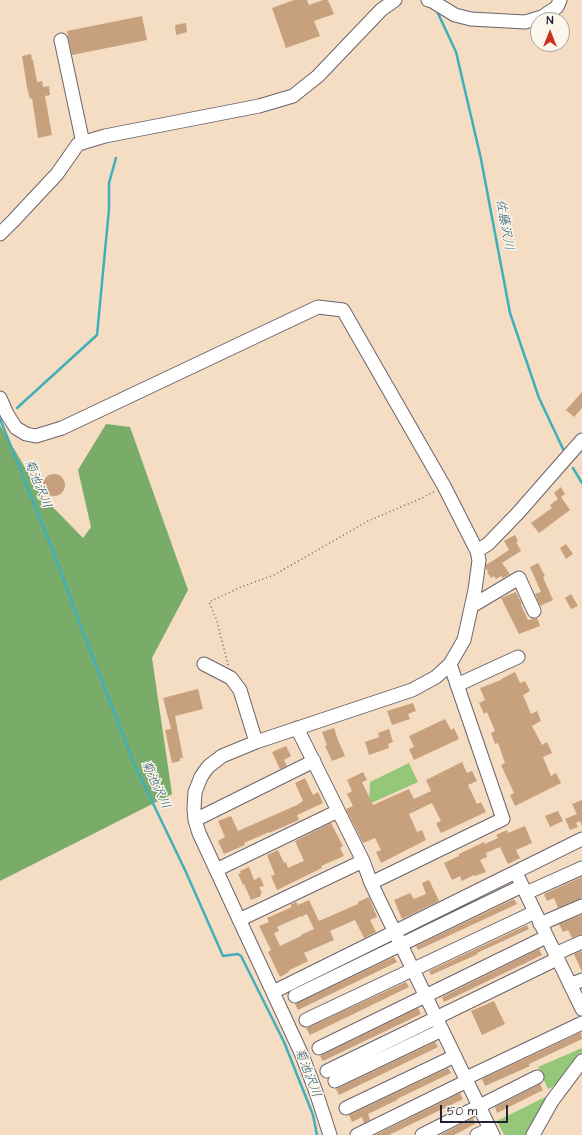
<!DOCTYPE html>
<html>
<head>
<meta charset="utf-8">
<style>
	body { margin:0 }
	#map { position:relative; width:582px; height:1135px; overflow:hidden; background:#f4ddc2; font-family:"Architects Daughter",sans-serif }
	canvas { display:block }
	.north { position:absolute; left:530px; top:12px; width:40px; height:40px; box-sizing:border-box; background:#fbf7ec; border:1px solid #a4a2a5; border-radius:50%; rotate:0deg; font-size:11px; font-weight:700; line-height:16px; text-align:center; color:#22223b }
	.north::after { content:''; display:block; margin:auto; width:14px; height:18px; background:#c8321e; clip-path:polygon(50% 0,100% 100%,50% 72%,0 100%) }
	.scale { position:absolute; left:440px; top:1105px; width:68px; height:18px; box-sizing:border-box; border:2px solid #22223b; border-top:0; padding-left:5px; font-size:12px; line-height:14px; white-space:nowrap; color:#22223b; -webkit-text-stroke:3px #fbf7ec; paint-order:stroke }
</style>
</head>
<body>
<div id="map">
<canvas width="582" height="1135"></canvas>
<div class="north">N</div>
<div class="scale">50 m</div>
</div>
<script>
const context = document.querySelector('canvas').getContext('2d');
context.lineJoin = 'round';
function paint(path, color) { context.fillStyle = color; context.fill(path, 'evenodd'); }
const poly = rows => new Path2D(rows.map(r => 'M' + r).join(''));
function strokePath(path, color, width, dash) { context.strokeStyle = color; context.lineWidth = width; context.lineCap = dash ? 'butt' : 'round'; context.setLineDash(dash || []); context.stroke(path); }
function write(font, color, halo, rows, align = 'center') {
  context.font = font + ' "Architects Daughter","Klee One",sans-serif'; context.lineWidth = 3; context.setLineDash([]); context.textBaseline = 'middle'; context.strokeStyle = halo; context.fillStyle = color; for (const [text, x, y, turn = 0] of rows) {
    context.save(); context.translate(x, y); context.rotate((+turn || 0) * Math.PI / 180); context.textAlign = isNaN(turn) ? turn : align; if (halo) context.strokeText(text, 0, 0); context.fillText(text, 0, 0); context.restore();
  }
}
paint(poly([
	[409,763,418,782,369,804,370,782],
	[582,1048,582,1052,555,1086,548,1089,538,1067],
	[547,1096,549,1096,526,1135,504,1135,497,1121]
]), '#95c778');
paint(poly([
	[106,424,130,427,188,590,152,658,172,794,0,881,0,425,41,495,83,538,91,527,78,470]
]), '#78ac68');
strokePath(poly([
	[436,9,456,52,481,159,510,313,539,398,564,451],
	[17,408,97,335,109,209,109,183,116,158],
	[0,419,55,556,78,619,135,766,185,870,223,956,238,954,241,956,284,1042,313,1115,317,1135],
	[573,468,582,483]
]), '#40afbb', 2.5);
paint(poly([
	[294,0,307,0,309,5,323,0,328,0,334,14,314,21,320,36,286,48,272,8],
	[142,16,147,40,72,55,67,31],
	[186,23,187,32,176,35,175,25],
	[31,54,32,60,33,60,37,82,42,81,43,87,49,86,50,95,45,96,52,135,38,138,32,98,30,99,27,87,22,56],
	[582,392,582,408,574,417,566,410],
	'43 485a11 11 0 1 1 22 0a11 11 0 1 1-22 0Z',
	[561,487,565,494,561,497,570,510,539,533,531,523,552,508,550,505,558,499,554,493],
	[515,535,518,541,516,542,521,551,502,563,510,574,503,578,501,576,496,579,494,576,491,578,487,572,492,568,488,571,486,569,486,565,509,550,504,541],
	[566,544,573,554,566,559,560,548],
	[538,563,545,576,543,577,553,600,540,606,535,594,541,592,530,567],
	[516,592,522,604,521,605,528,620,537,618,540,626,519,634,501,598],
	[571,594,578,606,571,609,565,598],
	[515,672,520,683,525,681,530,691,523,695,531,714,537,711,541,721,532,726,542,745,547,742,552,753,543,757,551,776,556,773,561,783,515,806,510,795,514,793,501,765,505,763,498,743,495,744,491,733,495,731,487,712,484,714,479,703,485,700,480,688,501,680,501,679],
	[198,689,203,709,175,716,183,758,180,758,180,761,172,763,165,730,171,729,163,698],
	[413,703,416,711,408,714,410,719,392,725,387,711],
	[445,719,451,730,454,728,459,739,414,760,409,749,414,747,409,736],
	[334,728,338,740,345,756,332,761,325,746,327,745,322,732],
	[389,729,393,742,388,744,389,748,369,755,365,742,379,737,378,733],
	[286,746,291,756,284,760,287,766,280,769,272,752],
	[462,762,467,773,472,771,477,781,468,785,477,804,481,802,486,812,441,833,436,823,441,821,432,803,409,814,417,832,422,830,426,840,381,863,376,852,381,850,375,838,363,843,346,809,353,806,347,794,352,791,347,780,363,772,367,780,362,782,373,805,409,789,414,799,431,791,426,780],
	[305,778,313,795,318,792,323,803,297,815,299,820,269,833,269,832,244,843,245,845,224,854,218,841,225,837,218,821,231,816,238,831,297,805,303,801,295,783],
	[582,800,582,826,580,821,576,823,578,827,570,830,565,819,577,814,572,804],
	[558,811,563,821,550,827,545,816],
	[331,823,343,846,340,848,344,856,321,866,322,868,277,890,271,876,275,875,267,855,278,850,284,863,286,862,288,868,301,862,304,861,295,841],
	[525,826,532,843,516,850,520,858,508,864,500,847,486,853,487,857,480,860,486,872,475,876,474,875,462,881,460,876,452,880,444,863,459,856,459,854,484,842,485,844,498,838,496,835,507,830,508,833],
	[249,867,254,880,260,877,264,886,259,887,262,893,260,894,261,896,251,900,244,884,243,885,238,874,241,873,240,871],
	[582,877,582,898,558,908,554,898,547,901,544,894],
	[429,880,439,901,402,919,394,900,410,893,414,899,426,894,422,883],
	[369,897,377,917,370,920,376,932,364,938,355,920,330,931,334,940,304,953,308,961,288,971,289,972,280,977,268,952,271,950,259,926,269,922,267,918,292,907,290,905,296,902,298,905,309,900,319,921,358,904,358,902],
	[307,914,314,929,301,935,301,936,280,946,274,933,279,931,277,927,301,916,301,917],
	[514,899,517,904,418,950,416,946],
	[582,915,582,934,572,938,568,930,563,932,559,924],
	[527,925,529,929,477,953,478,954,431,975,429,971],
	[539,949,542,955,444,1002,442,997],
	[582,951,582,972,574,954],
	[394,957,397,962,298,1010,295,1004],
	[406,982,409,987,310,1035,306,1028],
	[494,1001,505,1024,482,1035,471,1011],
	[418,1008,421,1014,323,1061,320,1056],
	[581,1032,582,1039,529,1064,530,1066,485,1086,482,1079],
	[435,1042,438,1047,339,1095,336,1089],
	[448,1068,451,1073,397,1099,397,1100,368,1114,370,1120,364,1123,362,1117,352,1122,349,1115],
	[540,1084,543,1090,497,1113,495,1107],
	[460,1093,463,1099,389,1135,375,1135],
	[473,1118,475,1124,454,1135,440,1135]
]), '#c7a07d');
const minor = poly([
	[428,0,432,1,455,15,471,19,525,22,542,17,557,7,560,0],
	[61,40,83,143],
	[0,234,13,221,57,174,78,144,105,136,259,106,293,96,318,76,381,10,395,0],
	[0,398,7,414,16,428,26,434,36,436,62,428,318,307,343,310,444,486,477,551,479,560,475,590,464,640,450,664,436,677,412,690,256,742,222,756,209,766,205,771,201,777,195,792,194,809,195,820,199,833,302,1055,316,1092,330,1135],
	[477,551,488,544,518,513,582,440],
	[472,606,519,578,534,611],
	[204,664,231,678,240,690,256,742],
	[450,664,503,819,371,883,493,1135],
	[457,685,518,657],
	[297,728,363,861,371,883],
	[195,820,314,761],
	[216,870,338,811],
	[519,879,582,1009],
	[526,893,582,868],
	[239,920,363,861],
	[540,924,582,906],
	[555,954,582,942],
	[570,985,582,980],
	[273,992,582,839],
	[295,996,522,886],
	[306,1020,535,912],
	[319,1048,546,937],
	[327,1071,557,959],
	[466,1078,582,1023],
	[335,1081,442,1030],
	[346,1108,455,1056],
	[357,1135,467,1081],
	[422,1135,537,1077],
	[477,1135,490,1129],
	[533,1135,552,1101,582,1061]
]);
strokePath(minor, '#6c636a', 15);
strokePath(poly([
	[228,665,217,621,209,602,241,587,274,575,368,521,422,498,435,491]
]), '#6c636a', 1.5, [1, 3]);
strokePath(minor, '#fff', 13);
write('italic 13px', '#2e5a6e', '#fbf7ec', [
	["佐藤沢川",504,225,80],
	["菊池沢川",37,484,68],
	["菊池沢川",155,785,65],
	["菊池沢川",307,1073,69]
]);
</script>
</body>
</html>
